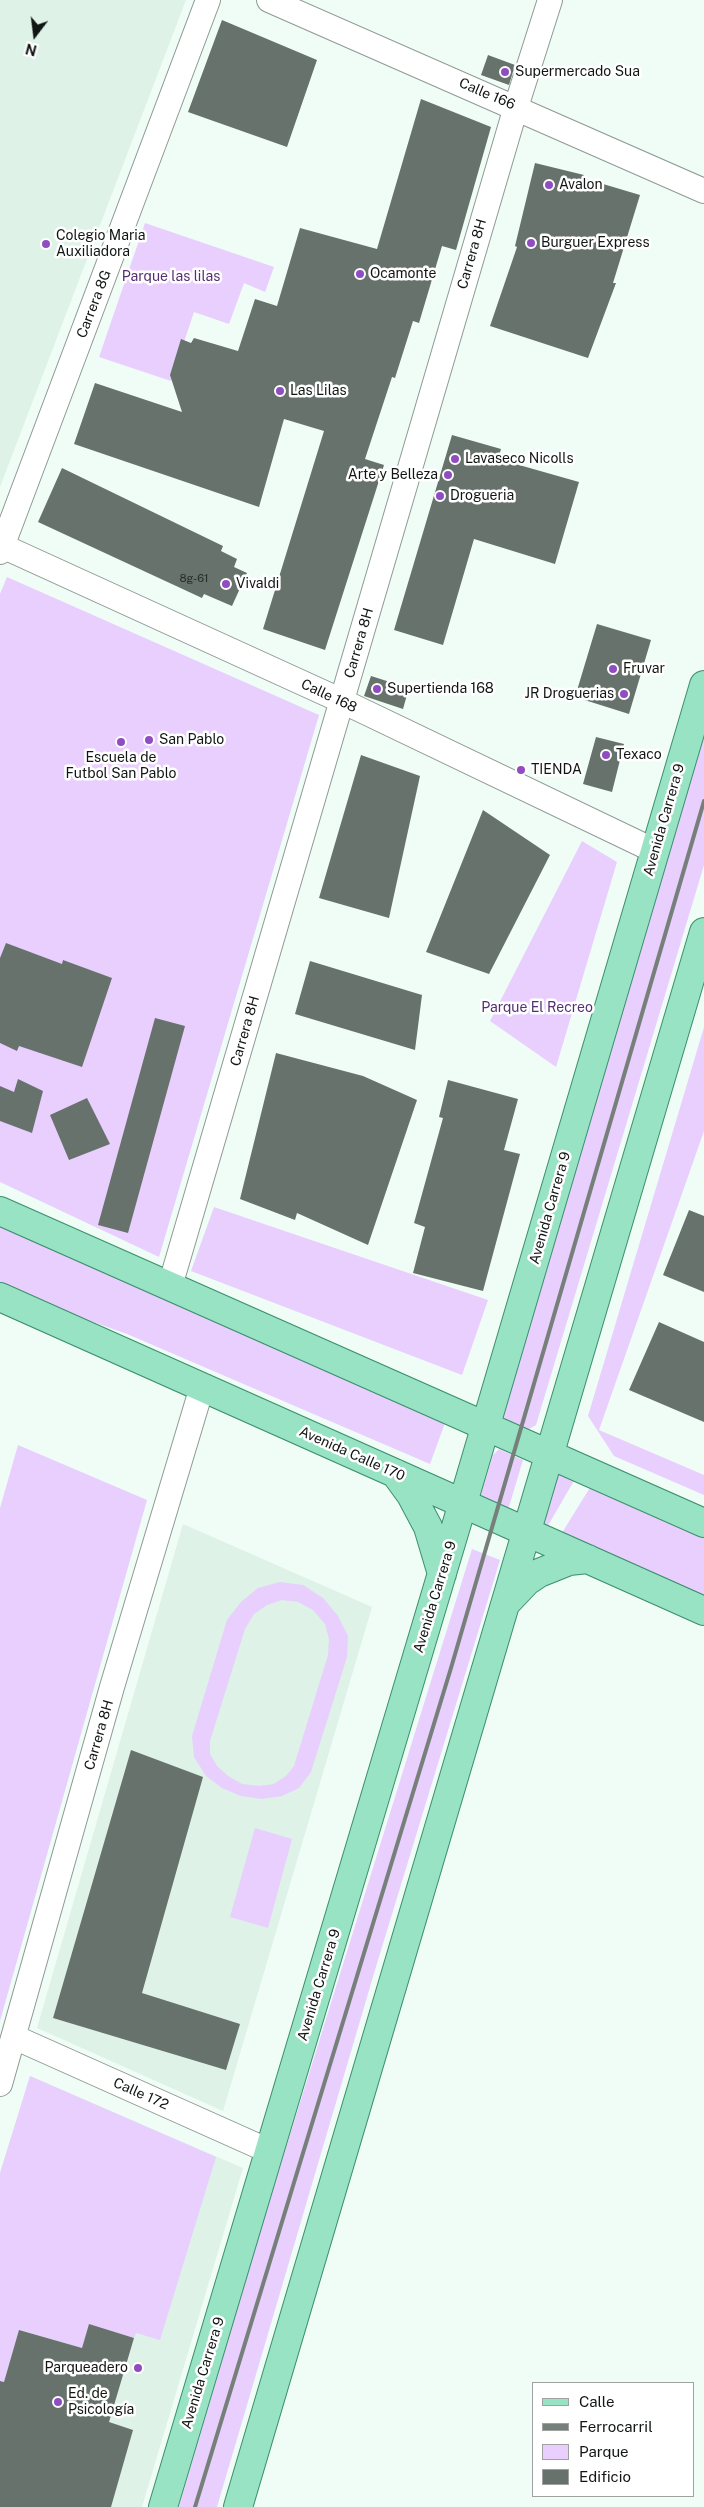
<!DOCTYPE html>
<html>
<head>
<meta charset="utf-8">
<style>
	body { margin:0 }
	#map { position:relative; width:704px; height:2507px; overflow:hidden; background:#f0fdf6; font-family:"Public Sans",sans-serif }
	canvas { display:block }
	.legend { position:absolute; left:532px; top:2382px; width:162px; height:115px; box-sizing:border-box; background:#fff; border:1px solid #a0a1a1; margin:0; padding:6px 9px; list-style:none; font-size:15px; color:#111513 }
	.legend li { display:flex; align-items:center; gap:10px; height:25px }
	.legend b { width:25px; border:1px solid #a0a1a1 }
	.north { position:absolute; left:10px; top:10px; width:50px; height:50px; -webkit-text-stroke:4px #fff; paint-order:stroke; rotate:195deg; font-size:14px; font-weight:700; line-height:20px; text-align:center; color:#111513 }
	.north::after { content:''; display:block; margin:auto; width:18px; height:22px; background:#111513; clip-path:polygon(50% 0,100% 100%,50% 72%,0 100%) }
</style>
</head>
<body>
<div id="map">
<canvas width="704" height="2507"></canvas>
<ul class="legend">
<li><b style="height:6px;background:#97e3c4"></b>Calle</li>
<li><b style="height:6px;background:#777f7a"></b>Ferrocarril</li>
<li><b style="height:14px;background:#e8cffe"></b>Parque</li>
<li><b style="height:14px;background:#67726c"></b>Edificio</li>
</ul>
<div class="north">N</div>
</div>
<script>
const context = document.querySelector('canvas').getContext('2d');
context.lineJoin = 'round';
function paint(path, color) { context.fillStyle = color; context.fill(path, 'evenodd'); }
const poly = rows => new Path2D(rows.map(r => 'M' + r).join(''));
function strokePath(path, color, width, dash) { context.strokeStyle = color; context.lineWidth = width; context.lineCap = dash ? 'butt' : 'round'; context.setLineDash(dash || []); context.stroke(path); }
function write(font, color, halo, rows, align = 'center') {
  context.font = font + ' "Public Sans",sans-serif'; context.lineWidth = 5; context.setLineDash([]); context.textBaseline = 'middle'; context.strokeStyle = halo; context.fillStyle = color; for (const [text, x, y, turn = 0] of rows) {
    context.save(); context.translate(x, y); context.rotate((+turn || 0) * Math.PI / 180); context.textAlign = isNaN(turn) ? turn : align; if (halo) context.strokeText(text, 0, 0); context.fillText(text, 0, 0); context.restore();
  }
}
paint(poly([
	[0,0,186,0,0,487],
	[183,1524,372,1607,223,2111,37,2028],
	[30,2076,243,2168,142,2507,0,2507,0,2173]
]), '#def2e7');
paint(poly([
	[145,223,274,267,265,292,244,283,229,324,194,312,171,381,99,357],
	[7,577,319,715,159,1257,0,1182,0,594],
	[704,727,704,865,536,1425,529,1429,506,1421,502,1413],
	[582,841,617,862,556,1067,490,1021],
	[704,1027,704,1131,599,1430,704,1475,704,1495,614,1456,588,1416],
	[214,1207,488,1300,462,1375,191,1271],
	[0,1224,445,1423,430,1464,127,1334,51,1307,0,1284],
	[18,1445,147,1500,0,2021,0,1508],
	[499,1449,523,1460,508,1510,482,1498,481,1494,493,1455],
	[559,1472,575,1479,546,1529,538,1521],
	[591,1486,704,1535,704,1598,560,1536],
	[472,1549,500,1560,375,1970,217,2507,179,2507,267,2209],
	[280,1582,303,1585,323,1598,338,1616,348,1636,347,1657,311,1772,299,1788,282,1796,262,1799,241,1796,222,1788,206,1776,194,1757,192,1736,227,1620,241,1602,258,1588],
	[282,1600,298,1602,313,1610,325,1624,329,1639,328,1655,294,1766,286,1776,274,1784,259,1786,242,1784,228,1776,217,1766,210,1754,210,1741,245,1629,254,1614,267,1605],
	[255,1828,292,1839,268,1928,230,1917],
	[30,2076,216,2157,160,2340,136,2333,134,2338,89,2325,82,2348,20,2330,4,2382,0,2381,0,2173]
]), '#e8cffe');
paint(poly([
	[222,20,317,60,287,147,188,112],
	[488,55,515,65,509,85,481,75],
	[421,99,491,127,456,250,442,246,419,323,413,321,395,378,392,377,365,459,384,465,325,650,263,629,324,431,284,419,259,507,74,444,95,383,182,412,170,375,181,339,191,343,194,338,238,351,255,299,277,306,300,228,377,249],
	[535,163,584,175,583,178,640,195,613,283,616,283,588,358,490,326,517,247,515,246],
	[452,435,501,449,498,459,579,482,555,564,474,539,443,645,394,630],
	[62,468,223,546,221,551,237,559,234,567,247,573,232,606,204,594,202,598,38,522],
	[597,624,651,640,629,714,575,697],
	[371,676,409,688,403,709,364,696],
	[596,737,624,744,612,792,583,784],
	[361,755,420,776,389,918,319,898],
	[483,810,550,855,489,974,426,952],
	[6,943,62,964,63,960,112,978,82,1067,19,1046,17,1051,0,1043,0,958],
	[310,961,422,995,415,1050,295,1014],
	[155,1018,185,1026,128,1233,98,1225],
	[276,1053,363,1076,417,1100,368,1245,297,1213,295,1220,240,1199],
	[18,1079,43,1091,32,1133,0,1121,0,1086,14,1092],
	[448,1080,518,1099,504,1150,520,1154,483,1291,413,1273,425,1227,414,1223,443,1118,439,1117],
	[87,1098,110,1144,69,1160,50,1115],
	[689,1210,704,1216,704,1292,663,1275],
	[659,1322,704,1342,704,1422,629,1390],
	[131,1750,203,1777,142,1993,240,2024,226,2070,53,2018],
	[89,2324,134,2338,109,2422,133,2430,111,2507,0,2507,0,2381,4,2382,19,2330,82,2348]
]), '#67726c');
const street = poly([
	[269,0,704,191],
	[0,545,342,701,655,851],
	[0,552,208,0],
	[170,1286,516,107,550,0],
	[14,2037,269,2151],
	[0,2084,112,1687,202,1387]
]);
const primary = poly([
	[0,1211,704,1523],
	[0,1297,704,1611],
	[395,1473,411,1495,428,1527,442,1574],
	[508,1601,527,1581,539,1573,569,1561,588,1559],
	[163,2507,457,1523,704,685],
	[238,2507,704,932]
]);
strokePath(street, '#8e9a94', 26);
strokePath(primary, '#3b8f6c', 30);
strokePath(street, '#fff', 24);
strokePath(primary, '#97e3c4', 28);
strokePath(poly([
	[195,2507,451,1668,704,801]
]), '#777f7a', 4);
for (const [x, y, r, color] of [
	[505,72,5,"#904cc1"],
	[549,185,5,"#904cc1"],
	[531,243,5,"#904cc1"],
	[46,244,5,"#904cc1"],
	[360,274,5,"#904cc1"],
	[280,391,5,"#904cc1"],
	[455,459,5,"#904cc1"],
	[448,475,5,"#904cc1"],
	[440,496,5,"#904cc1"],
	[226,584,5,"#904cc1"],
	[613,669,5,"#904cc1"],
	[377,689,5,"#904cc1"],
	[624,694,5,"#904cc1"],
	[149,740,5,"#904cc1"],
	[121,742,5,"#904cc1"],
	[606,755,5,"#904cc1"],
	[521,770,5,"#904cc1"],
	[138,2368,5,"#904cc1"],
	[58,2402,5,"#904cc1"]
]) { const dot = new Path2D(); dot.arc(x, y, r, 0, 2 * Math.PI); context.fillStyle = color; context.fill(dot); strokePath(dot, '#fff', 2); }
write('11px', '#262c29', null, [
	["8g-61",194,579]
]);
write('14px', '#111513', '#fff', [
	["Supermercado Sua",515,72],
	["Avalon",559,185],
	["Colegio Maria",56,236],
	["Auxiliadora",56,252],
	["Burguer Express",541,243],
	["Ocamonte",370,274],
	["Las Lilas",290,391],
	["Lavaseco Nicolls",465,459],
	["Arte y Belleza",438,475,"right"],
	["Drogueria",450,496],
	["Vivaldi",236,584],
	["Fruvar",623,669],
	["Supertienda 168",387,689],
	["JR Droguerias",614,694,"right"],
	["San Pablo",159,740],
	["Texaco",616,755],
	["Escuela de",121,758,"center"],
	["Futbol San Pablo",121,774,"center"],
	["TIENDA",531,770],
	["Parqueadero",128,2368,"right"],
	["Ed. de",68,2394],
	["Psicología",68,2410]
], 'left');
write('14px', '#111513', '#fff', [
	["Calle 166",487,94,23],
	["Carrera 8H",472,254,-74],
	["Carrera 8G",94,304,-69],
	["Carrera 8H",359,643,-74],
	["Calle 168",329,696,25],
	["Avenida Carrera 9",664,820,-74],
	["Carrera 8H",245,1031,-74],
	["Avenida Carrera 9",550,1208,-74],
	["Avenida Calle 170",352,1454,24],
	["Avenida Carrera 9",435,1597,-73],
	["Carrera 8H",99,1735,-74],
	["Avenida Carrera 9",319,1985,-73],
	["Calle 172",141,2094,24],
	["Avenida Carrera 9",203,2373,-73]
]);
write('14px', '#552e73', '#fff', [
	["Parque las lilas",171,277],
	["Parque El Recreo",537,1008]
]);
</script>
</body>
</html>
